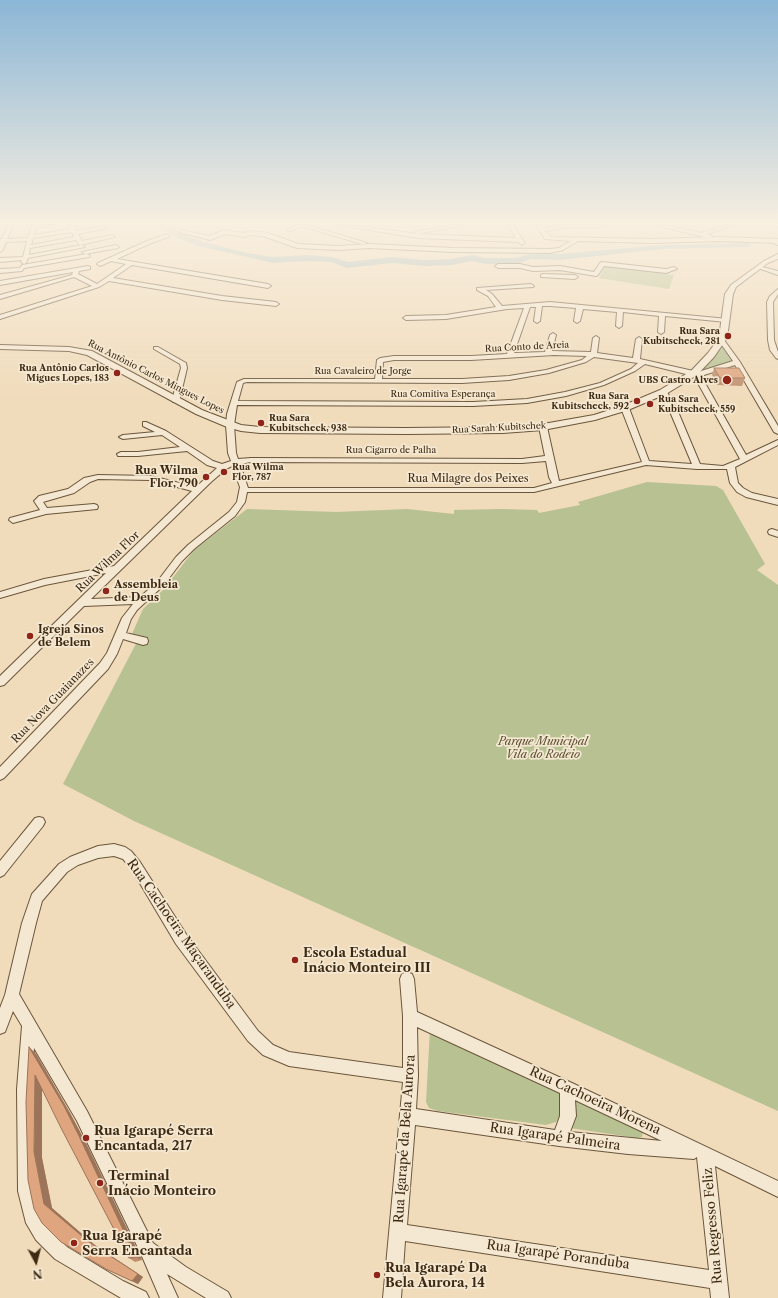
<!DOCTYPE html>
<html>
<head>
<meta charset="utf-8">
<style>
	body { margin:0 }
	#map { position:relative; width:778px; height:1298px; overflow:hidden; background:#f0dbba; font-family:"Libre Caslon Text",serif }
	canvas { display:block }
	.north { position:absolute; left:16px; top:1242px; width:40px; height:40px; -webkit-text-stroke:3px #f5e8d2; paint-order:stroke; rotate:173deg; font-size:11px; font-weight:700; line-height:16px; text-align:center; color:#3e2a12 }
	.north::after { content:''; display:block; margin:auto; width:14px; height:18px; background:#3e2a12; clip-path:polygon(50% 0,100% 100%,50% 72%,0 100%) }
</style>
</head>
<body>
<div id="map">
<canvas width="778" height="1298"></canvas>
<div class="north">N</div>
</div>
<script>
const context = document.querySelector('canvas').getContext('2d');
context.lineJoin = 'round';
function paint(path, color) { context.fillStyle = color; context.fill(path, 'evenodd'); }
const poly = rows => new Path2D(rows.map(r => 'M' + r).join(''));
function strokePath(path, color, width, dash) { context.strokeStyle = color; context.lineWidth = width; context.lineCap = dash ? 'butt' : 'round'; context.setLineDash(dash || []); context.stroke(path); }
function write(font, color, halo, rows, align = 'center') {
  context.font = font + ' "Libre Caslon Text",serif'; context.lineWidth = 3.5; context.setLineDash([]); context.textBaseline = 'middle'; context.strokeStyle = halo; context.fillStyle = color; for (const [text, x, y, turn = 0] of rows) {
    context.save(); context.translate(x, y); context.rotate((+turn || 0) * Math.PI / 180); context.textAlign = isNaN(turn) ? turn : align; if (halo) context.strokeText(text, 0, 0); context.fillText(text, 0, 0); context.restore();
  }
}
paint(poly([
	[606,265,674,275,669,289,599,278],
	[722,345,734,362,699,373],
	[647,482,716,486,723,490,765,564,757,570,778,585,778,1111,134,821,63,784,140,636,132,634,143,609,164,589,194,550,247,509,336,512,407,509,454,514,454,510,502,509,537,510,539,513,580,505,578,502],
	[430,1030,560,1090,561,1109,560,1117,556,1122,546,1125,438,1111,429,1108,426,1102],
	[574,1096,644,1127,642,1137,637,1138,570,1128]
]), '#b7c192');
paint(poly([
	[157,225,166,225,181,233,204,242,247,253,273,257,307,255,332,257,348,262,392,257,424,260,451,259,472,255,484,258,515,258,530,254,559,254,663,245,748,243,752,245,748,247,663,249,559,260,531,259,516,264,484,264,472,261,452,265,424,266,392,263,347,268,331,262,307,261,273,263,247,257,198,246,175,237,157,225]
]), '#9fb8bb');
const minor = poly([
	[8,225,13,225,7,239,28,238,32,225,53,225,36,228,34,235,70,229,68,225,73,225,77,231,104,226,107,228,78,234,82,241,112,235,115,237,80,245,76,240,30,248,29,255,82,245,85,247,28,258,26,263,24,264,21,262,22,260,0,262,0,258,23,257,27,241,6,242,3,250,0,252,0,239,2,239,8,225],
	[72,232,74,237,31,245,33,238,72,232],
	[296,225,307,225,367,243,362,244,301,226,292,231,288,231,288,229,296,225],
	[338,225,349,225,419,234,516,238,508,225,513,225,525,243,522,245,518,242,419,238,338,225],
	[453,225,463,225,417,234,414,232,453,225],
	[536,225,540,225,543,228,562,225,603,225,600,227,563,228,545,231,551,237,652,239,720,237,778,239,778,243,720,241,652,243,578,241,563,250,550,253,453,252,369,248,339,250,297,248,263,236,250,235,244,237,225,234,210,240,179,232,182,230,209,236,224,230,244,233,250,231,263,232,274,235,298,244,339,246,369,244,453,248,550,249,559,248,571,241,545,239,536,225],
	[658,225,665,225,701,233,727,225,734,225,707,234,712,236,709,238,658,226,658,225],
	[167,234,170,236,169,237,151,243,117,259,268,284,271,286,268,288,132,265,113,278,222,296,276,302,279,304,276,306,222,300,109,281,99,287,0,319,0,315,92,286,74,277,0,299,0,295,72,275,73,272,0,285,0,281,88,266,90,267,90,269,79,271,78,274,97,284,126,264,111,261,100,266,97,264,98,263,147,241,167,234],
	[116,245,119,247,118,248,85,254,82,252,116,245],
	[87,254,90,256,89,257,24,268,22,271,0,273,0,269,20,268,22,265,87,254],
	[602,262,666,269,674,267,677,269,666,273,604,266,598,275,596,276,560,270,533,271,520,268,498,268,495,266,498,264,520,264,533,267,560,266,594,272,600,263,602,262],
	[758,266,778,271,778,275,758,268,758,266],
	[543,274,575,275,578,277,575,279,541,277,541,275,543,274],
	[531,284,534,286,533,287,486,290,492,294,502,306,550,302,728,319,728,321,726,322,665,316,664,332,661,334,658,332,659,316,623,312,622,326,619,328,616,326,617,312,583,309,580,321,577,323,574,321,576,308,550,306,542,306,540,321,537,323,534,321,536,307,530,307,514,353,545,352,550,335,553,333,556,335,552,351,591,352,593,338,596,336,599,338,597,353,633,358,636,339,639,337,642,339,640,359,698,372,733,361,719,341,724,340,740,362,778,426,778,434,774,432,735,365,701,376,746,455,778,440,778,445,735,467,738,483,743,488,752,493,778,499,778,505,746,497,737,492,730,483,727,469,697,469,646,465,534,492,247,492,245,502,235,516,194,549,182,561,163,586,137,610,131,619,126,633,147,638,148,641,147,644,143,645,123,639,117,654,108,669,4,778,0,780,0,767,100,663,107,653,122,618,133,604,84,606,4,685,0,686,0,676,106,573,45,585,0,598,0,592,44,579,114,566,192,491,151,480,98,479,90,482,74,493,43,502,47,508,94,504,97,505,98,507,97,509,46,514,13,523,9,520,10,518,40,510,34,501,39,496,68,489,84,478,98,475,151,476,196,487,217,468,207,465,187,451,138,456,118,456,117,454,121,452,138,452,180,447,162,435,123,439,119,437,123,435,155,432,143,426,143,422,146,422,166,431,213,461,222,464,231,461,228,453,226,425,227,414,237,382,244,379,375,379,377,360,380,358,394,356,471,356,507,354,524,308,507,309,446,319,406,320,403,318,406,316,446,315,496,307,488,296,477,290,477,288,531,284],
	[554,355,587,356,582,360,546,370,509,376,462,379,382,379,383,362,394,360,471,360,554,355],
	[594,357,638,363,631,369,600,383,565,392,527,399,473,402,238,401,243,383,247,382,462,383,509,380,549,373,586,362,594,357],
	[645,364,694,376,740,459,723,466,700,464,679,414,667,392,663,390,659,392,671,414,692,464,649,461,629,408,625,406,621,408,642,462,559,481,547,427,543,425,539,427,545,456,522,459,251,458,238,459,236,453,234,425,237,405,473,406,527,403,566,396,604,385,635,371,645,364],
	[546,461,549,477,552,483,534,488,248,488,240,464,251,462,522,463,546,461],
	[232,466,240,487,237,502,229,512,188,545,176,557,157,582,140,597,91,599,211,482,226,469,232,466],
	[778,289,778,294,773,302,774,340,778,352,778,359,776,358,770,350,768,340,767,302,770,296,778,289],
	[154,347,158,347,186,363,187,368,179,402,173,402,172,400,181,368,180,364,154,349,154,347],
	[772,529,778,531,778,537,769,534,768,532,769,530,772,529],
	[39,817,43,818,45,822,43,826,4,875,0,877,0,861,35,818,39,817],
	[114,844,125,847,131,851,140,862,186,934,258,1031,273,1045,289,1052,403,1068,403,1016,400,979,402,974,407,972,412,974,414,979,417,1012,572,1083,778,1181,778,1197,715,1166,729,1298,711,1298,710,1288,405,1241,401,1298,383,1298,403,1082,289,1066,263,1055,248,1041,176,944,132,870,123,859,114,856,98,858,78,865,67,872,42,901,36,923,19,994,87,1111,153,1243,186,1267,228,1292,231,1298,206,1298,167,1274,178,1298,160,1298,141,1254,77,1121,34,1048,31,1089,34,1191,40,1214,48,1228,67,1247,123,1281,146,1292,149,1298,121,1298,55,1259,36,1240,26,1223,18,1191,17,1089,22,1026,13,1011,5,1032,0,1034,0,1008,5,995,22,923,32,894,59,864,70,857,98,846,114,844],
	[417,1027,560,1093,560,1116,555,1130,416,1109,418,1076,417,1027],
	[575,1100,662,1141,570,1132,576,1116,575,1100],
	[415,1125,559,1146,628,1154,694,1159,697,1157,709,1270,407,1225,415,1125]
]);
const tertiary = poly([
	[773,239,778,241,778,245,771,242,770,241,773,239],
	[778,254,778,259,768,263,736,287,733,294,727,338,714,357,697,375,666,394,628,410,595,420,543,430,503,433,406,434,260,433,241,431,227,427,196,414,87,355,69,351,0,349,0,345,69,347,92,351,202,410,241,425,260,427,406,428,503,427,543,424,594,415,622,406,660,390,691,371,708,353,719,338,725,294,731,285,764,261,778,254]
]);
strokePath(minor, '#6a563c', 2);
strokePath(tertiary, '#6a563c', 2);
paint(minor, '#f5e8d2');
paint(tertiary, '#f5e8d2');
paint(poly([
	[714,368,745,378,742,386,717,385,712,375],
	[29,1047,36,1054,70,1113,85,1141,142,1260,135,1262,129,1258,42,1089,42,1158,52,1208,96,1246,143,1277,138,1284,106,1269,42,1223]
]), '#c08e6d');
paint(poly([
	[29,1047,36,1054,70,1113,85,1141,142,1260,136,1257],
	[35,1075,42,1082,42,1158,52,1208,96,1246,143,1277,138,1284,132,1281,89,1242,44,1204,34,1152]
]), '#9c7459');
const building = poly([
	[714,368,739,368,745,378,720,378,714,368],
	[29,1047,64,1106,79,1136,136,1257,129,1258,61,1128,35,1075,34,1152,44,1204,89,1242,138,1274,132,1281,106,1269,61,1242,42,1223,34,1209,28,1180,26,1102,29,1047]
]);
paint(building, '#dfa57f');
strokePath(building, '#9c7459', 1);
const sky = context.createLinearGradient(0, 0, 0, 406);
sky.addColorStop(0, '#8bb6d6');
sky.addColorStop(0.55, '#f8efe0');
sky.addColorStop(1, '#f8efe000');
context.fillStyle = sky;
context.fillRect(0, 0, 778, 406);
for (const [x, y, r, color] of [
	[728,336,4,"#8f2418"],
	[117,373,4,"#8f2418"],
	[727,380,5,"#8f2418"],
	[637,401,4,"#8f2418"],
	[650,404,4,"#8f2418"],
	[261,423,4,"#8f2418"],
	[224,472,4,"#8f2418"],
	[206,477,4,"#8f2418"],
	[106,591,4,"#8f2418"],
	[30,636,4,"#8f2418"],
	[295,960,4,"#8f2418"],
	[86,1138,4,"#8f2418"],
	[100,1183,4,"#8f2418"],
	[74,1243,4,"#8f2418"],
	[377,1275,4,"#8f2418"]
]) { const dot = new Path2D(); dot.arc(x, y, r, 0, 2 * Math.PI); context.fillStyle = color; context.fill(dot); strokePath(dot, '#f5e8d2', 1.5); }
write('bold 9px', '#3e2a12', '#f5e8d2', [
	["Rua Sara",720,331],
	["Kubitscheck, 281",720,341],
	["Rua Antônio Carlos",109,368],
	["Migues Lopes, 183",109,378],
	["UBS Castro Alves",718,380],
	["Rua Sara",629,396],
	["Kubitscheck, 592",629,406],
	["Rua Sara",658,399,"left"],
	["Kubitscheck, 559",658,409,"left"],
	["Rua Sara",269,418,"left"],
	["Kubitscheck, 938",269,428,"left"],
	["Rua Wilma",232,467,"left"],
	["Flor, 787",232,477,"left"]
], 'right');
write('9px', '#3e2a12', '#f5e8d2', [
	["Rua Conto de Areia",527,347,-3],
	["Rua Cavaleiro de Jorge",363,371],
	["Rua Antônio Carlos Mingues Lopes",156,377,27],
	["Rua Comitiva Esperança",443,394],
	["Rua Sarah Kubitschek",499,428,-3],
	["Rua Cigarro de Palha",391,450]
]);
write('bold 11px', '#3e2a12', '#f5e8d2', [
	["Rua Wilma",198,471,"right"],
	["Flor, 790",198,484,"right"],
	["Assembleia",114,585],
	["de Deus",114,598],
	["Igreja Sinos",38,630],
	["de Belem",38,643]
], 'left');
write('11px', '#3e2a12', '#f5e8d2', [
	["Rua Milagre dos Peixes",468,479],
	["Rua Wilma Flor",108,562,-44],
	["Rua Nova Guaianazes",53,701,-46]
]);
write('italic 11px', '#5c5032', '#f5e8d2', [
	["Parque Municipal",543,742],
	["Vila do Rodeio",543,755]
]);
write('13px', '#3e2a12', '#f5e8d2', [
	["Rua Cachoeira Maçaranduba",181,934,55],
	["Rua Cachoeira Morena",595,1101,25],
	["Rua Igarapé Palmeira",555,1137,8],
	["Rua Igarapé da Bela Aurora",405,1139,-86],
	["Rua Regresso Feliz",713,1226,-95],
	["Rua Igarapé Poranduba",558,1255,8]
]);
write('bold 13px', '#3e2a12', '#f5e8d2', [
	["Escola Estadual",303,953],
	["Inácio Monteiro III",303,968],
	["Rua Igarapé Serra",94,1131],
	["Encantada, 217",94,1146],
	["Terminal",108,1176],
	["Inácio Monteiro",108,1191],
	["Rua Igarapé",82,1236],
	["Serra Encantada",82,1251],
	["Rua Igarapé Da",385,1268],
	["Bela Aurora, 14",385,1283]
], 'left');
</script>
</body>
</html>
